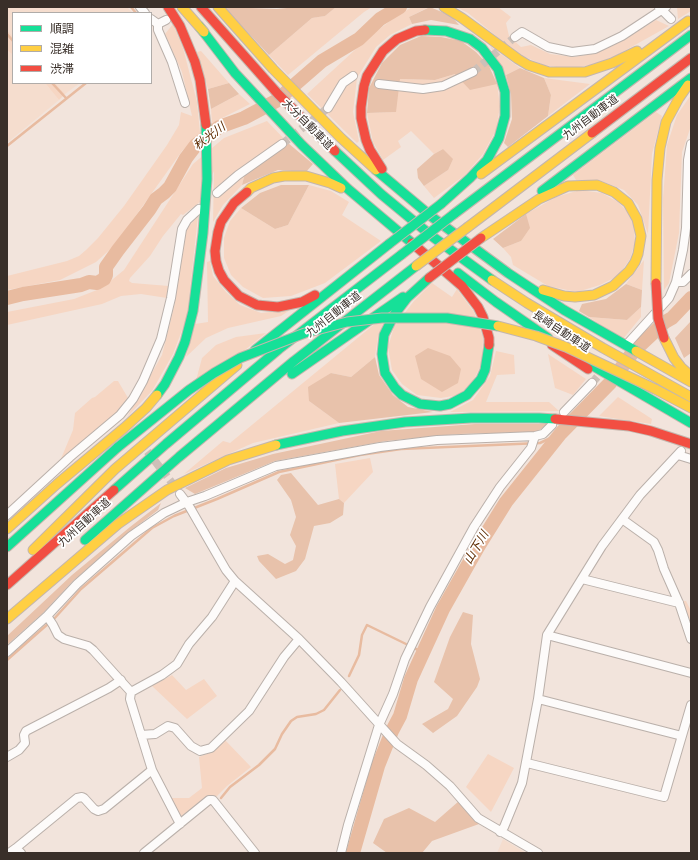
<!DOCTYPE html>
<html>
<head>
<meta charset="utf-8">
<style>
	body { margin:0 }
	#map { position:relative; width:698px; height:860px; overflow:hidden; background:#f2e4dc; font-family:Jost,"Noto Sans JP",sans-serif }
	canvas { display:block }
	.frame { position:absolute; inset:0; border:8px solid #392f29; pointer-events:none }
	.legend { position:absolute; left:12px; top:12px; width:140px; height:72px; box-sizing:border-box; background:#fff; border:1px solid #b0aca9; margin:0; padding:5px 7px; list-style:none; font-size:12px; color:#392f29 }
	.legend li { display:flex; align-items:center; gap:8px; height:20px }
	.legend b { width:20px; border:1px solid #b0aca9 }
</style>
</head>
<body>
<div id="map">
<canvas width="698" height="860"></canvas>
<div class="frame"></div>
<ul class="legend">
<li><b style="height:5px;background:#16e098"></b>順調</li>
<li><b style="height:5px;background:#ffcf43"></b>混雑</li>
<li><b style="height:5px;background:#f24e42"></b>渋滞</li>
</ul>
</div>
<script>
const context = document.querySelector('canvas').getContext('2d');
context.lineJoin = 'round';
function paint(path, color) { context.fillStyle = color; context.fill(path, 'evenodd'); }
const poly = rows => new Path2D(rows.map(r => 'M' + r).join(''));
function strokePath(path, color, width, dash) { context.strokeStyle = color; context.lineWidth = width; context.lineCap = dash ? 'butt' : 'round'; context.setLineDash(dash || []); context.stroke(path); }
function write(font, color, halo, rows, align = 'center') {
  context.font = font + ' Jost,"Noto Sans JP",sans-serif'; context.lineWidth = 3.5; context.setLineDash([]); context.textBaseline = 'middle'; context.strokeStyle = halo; context.fillStyle = color; for (const [text, x, y, turn = 0] of rows) {
    context.save(); context.translate(x, y); context.rotate((+turn || 0) * Math.PI / 180); context.textAlign = isNaN(turn) ? turn : align; if (halo) context.strokeText(text, 0, 0); context.fillText(text, 0, 0); context.restore();
  }
}
paint(poly([
	[7,7,127,7,133,13,13,13,13,37,7,30],
	[7,50,13,55,13,83,45,83,59,100,7,143],
	[55,83,80,83,65,94],
	[503,839,526,853,497,853]
]), '#f5ddce');
paint(poly([
	[336,7,372,7,364,12,288,75,269,55,312,18,325,16],
	[412,7,429,7,409,17,412,24,390,35,376,47,357,78,353,112,359,141,357,143,307,94,369,37,394,18],
	[456,7,498,7,511,17,506,23,509,36,521,47,531,45,550,54,574,57,597,53,627,38,656,20,669,26,617,55,595,64,569,69,544,65,518,54,468,13],
	[677,7,691,7,691,11,678,19],
	[173,24,183,48,197,102,200,133,182,151,114,246,96,262,60,280,7,290,7,276,67,261,79,256,86,250,98,238,124,206,167,145,179,125,181,112,192,116,182,72,165,34],
	[7,30,13,37,13,55,7,50],
	[490,46,520,68,506,75],
	[201,51,229,83,208,89,197,52],
	[455,74,497,84,500,106,496,130,483,154,465,175,434,198,424,186,448,170,443,149,434,154,411,131,398,141,401,147,383,160,373,142,367,113,395,112,400,79,435,80],
	[544,78,590,84,548,116,551,95],
	[45,83,55,83,65,94,59,100],
	[239,94,250,104,212,123,211,109],
	[691,95,691,126,682,152,679,233,669,283,664,290,663,199,667,145,677,115],
	[656,112,662,116,652,154,648,234,638,205,624,190,599,180,576,180,573,175],
	[267,121,288,143,245,173,242,185,223,205,213,222,214,171,200,202,183,215,181,214,163,236,150,256,130,278,129,281,132,283,169,286,167,298,141,294,121,296,102,304,7,325,7,312,74,299,102,288,124,270,193,164,224,138],
	[309,185,331,191,349,202,342,215,381,241,325,283,291,296,263,298,243,287,231,275,224,258,224,238,230,221,241,208,275,229,288,225],
	[580,190,602,193,618,202,629,213,634,226,635,243,630,259,618,276,600,285,577,292,548,286,513,265,511,257,503,248,521,241,526,214,556,197],
	[198,216,187,317,173,354,152,391,127,417,162,355,174,307,186,229],
	[644,260,642,290,626,284],
	[210,261,213,276,226,292,240,305,261,313,290,310,281,316,228,328,206,338,186,357,195,324,208,322,207,262],
	[432,283,452,297,457,289,474,312,483,337,482,363,473,381,459,395,441,398,417,395,402,384,392,370,388,347,394,327,414,301],
	[641,307,641,317,623,339,589,317,627,320],
	[388,313,378,335,375,357,351,377,331,373,309,401,339,423,253,443,184,474,223,441,230,443],
	[266,333,193,392,202,358,216,345,236,337],
	[496,351,514,355,515,374,497,375,486,402,549,402,559,411,450,412,473,400,490,376],
	[548,354,586,379,573,395,555,388],
	[114,381,118,381,128,398,119,413,60,461,73,430,75,413,92,398,95,397],
	[618,397,652,419,651,424,599,416],
	[370,458,373,472,344,503,339,499,335,464],
	[681,601,686,601,691,611,691,629],
	[172,675,186,690,204,679,217,696,187,719,152,686],
	[225,740,251,767,227,786,215,798,209,795,180,817,171,798,189,798,202,788,199,757,212,752],
	[488,754,514,768,491,812,466,787]
]), '#f6d6c3');
paint(poly([
	[224,7,277,9,297,7,336,7,325,16,312,18,269,55],
	[430,7,451,16,459,25,431,20,412,24,409,17],
	[421,36,441,37,461,41,476,52,489,66,497,84,470,90,455,74,435,80,400,79,396,112,367,113,369,88,382,63,400,45],
	[520,68,544,78,551,95,548,116,508,147,504,143,512,119,511,94,506,75],
	[229,83,239,94,211,109,208,89],
	[288,143,313,164,306,172,278,170,242,185,245,173],
	[443,149,453,159,448,170,424,186,418,178,417,169,434,154],
	[281,185,309,185,288,225,275,229,241,208,260,193],
	[526,214,530,228,521,241,503,248,493,239],
	[626,284,642,290,641,307,627,320,589,317,579,311,582,304,606,299],
	[691,321,691,353,684,358,675,338],
	[428,348,450,356,461,369,458,383,442,392,421,379,415,356],
	[375,357,379,375,393,395,408,407,433,412,339,423,309,401,308,387,331,373,351,377],
	[475,424,547,424,537,432,458,434,386,441,275,461,195,494,185,488,226,468,273,454,381,431],
	[291,473,318,505,339,499,344,503,343,515,330,523,314,526,305,559,296,571,276,579,259,561,257,556,268,554,285,564,293,560,296,546,290,535,296,517,291,500,277,480,281,475],
	[161,503,158,510,128,533,72,582,43,613,7,645,7,636,72,575,130,527],
	[463,612,473,615,471,644,480,679,477,687,457,716,433,733,422,724,448,709,453,699,434,682,450,637],
	[459,801,479,824,432,841,422,853,387,853,373,843,384,819,409,808,435,822]
]), '#e8c2ab');
strokePath(poly([
	[131,7,136,13],
	[7,34,13,41],
	[52,83,66,98],
	[7,146,86,83],
	[53,620,81,589,152,528,174,516,217,499,279,472,360,455,401,449,540,443,561,433],
	[416,649,424,652],
	[7,660,49,623],
	[349,676,359,655,362,635,367,625,406,644],
	[221,798,230,787,259,765,275,749,282,734,291,721,297,717,316,714,324,710,340,690]
]), '#e8bba0', 2.5);
strokePath(poly([
	[7,298,23,294,81,285,89,282,97,283,104,279,106,275,106,267,118,250,149,210,156,199,164,193,170,187,186,158,196,145,219,127,244,118,276,101,322,61,359,39,380,19,400,7],
	[353,853,378,766,392,731,400,716,411,679,443,609,478,547,506,502,561,433,610,383,633,352,665,322,672,318,691,298]
]), '#e8bba0', 14);
strokePath(poly([
	[473,72,515,37],
	[282,144,328,108],
	[592,383,605,368],
	[140,442,176,488]
]), '#cdc0b8', 8, [8, 4]);
const street = poly([
	[140,7,145,13],
	[659,7,671,19],
	[151,19,158,24,158,30,172,62,185,103],
	[158,24,166,20],
	[515,37,522,32,548,47,572,52,595,49,622,36,666,7],
	[379,84,423,89,443,86,473,72],
	[328,108,343,83,353,76],
	[217,193,238,175,282,144],
	[676,282,683,282,691,274],
	[629,342,669,298,676,282,683,250,686,228,688,160,691,144],
	[564,412,592,383],
	[678,455,691,459],
	[180,494,189,506,226,570,235,581,299,639,341,682,397,744,426,765,450,786,478,818,538,853],
	[7,515,70,457,120,415,133,399,143,381,161,339,171,298,182,229,187,220,199,209],
	[622,519,654,542,658,550,664,569,679,603,691,639],
	[582,579,679,603],
	[47,616,53,625,58,635,64,639,88,646,93,650,131,692],
	[547,635,691,673],
	[7,652,47,616,77,584,131,536,164,513,187,502,205,496,276,466,380,447,437,440,535,436,543,434,552,425],
	[131,692,162,675,177,664,189,644,212,617,235,581],
	[131,692,130,699,152,770,180,824],
	[538,699,682,736],
	[141,735,155,734,168,726,175,728,191,746,200,751,211,748,249,711,284,657,299,639],
	[7,757,19,750,25,743,24,735,26,731,109,688,121,680],
	[527,763,664,797,691,705],
	[500,832,504,827,522,783,538,699,547,635,602,546,640,495,681,451],
	[16,848,77,798,82,797,84,798,94,809,98,811,104,809,152,770],
	[9,853,16,848,21,853],
	[144,853,209,800,213,800,255,853],
	[341,853,348,825,379,725,393,694,405,659,430,607,474,527,500,487,531,448,535,436]
]);
const fast = poly([
	[199,26,235,73,302,145,348,189,412,243],
	[425,30,446,31,470,39,482,48,498,69,505,92,505,116,499,138,487,160,470,178,441,204],
	[335,151,381,194,433,237,492,280],
	[376,170,432,217,508,273,564,310,636,351],
	[542,191,691,78],
	[454,214,691,35],
	[458,273,496,302,548,338],
	[429,278,407,298,394,315,384,335,382,354,385,373,395,388,402,395,420,404,440,406,450,404,467,395,481,379,485,370,489,345],
	[255,350,389,244],
	[583,360,691,423],
	[292,374,403,297],
	[157,395,165,384,179,357,185,342,193,311,203,233,207,179,206,125],
	[276,445,342,431,405,422,471,418,539,418,555,419],
	[114,490,166,444,279,349,401,255],
	[85,540,179,457,294,361,416,266],
	[7,547,118,447]
]);
const slow = poly([
	[182,7,204,32],
	[218,7,273,69,341,138,376,170],
	[444,7,462,18,518,59,528,65,549,72,585,72,612,63,637,51],
	[481,174,688,21],
	[247,192,251,188,273,178,284,176,306,176,330,183,341,188],
	[468,227,592,133],
	[481,238,539,199,568,186,597,185,614,192,628,203,637,219,641,236,638,254,635,262,629,271,613,286,594,295,575,297,564,296,543,290],
	[492,280,527,303,603,348,691,397],
	[656,283,657,180,660,148,666,122,679,98,688,85],
	[664,338,674,358,681,367,691,376],
	[636,351,691,382],
	[655,389,691,408],
	[7,529,57,484,124,428,146,408,157,395],
	[33,550,115,469,237,365],
	[7,619,118,524,167,490,228,460,276,445]
]);
const jam = poly([
	[168,7,180,26,195,62,200,80,206,125],
	[201,7,278,94,335,151],
	[592,133,691,58],
	[382,169,370,150,366,140,361,118,361,107,364,86,367,76,383,51,397,39,416,31,425,30],
	[247,192,234,203,221,222,218,232,215,251,216,261,219,271,224,280,239,296,257,305,278,307,302,302,315,295],
	[412,243,462,286,478,307,483,317,489,338,489,345],
	[552,345,588,369],
	[555,419,629,426,651,431,691,444],
	[7,585,114,490]
]);
strokePath(street, '#bab0aa', 10);
strokePath(fast, '#c4b6ad', 11);
strokePath(slow, '#c4b6ad', 11);
strokePath(jam, '#c4b6ad', 11);
strokePath(street, '#fdfbfa', 8);
strokePath(fast, '#16e098', 9);
strokePath(slow, '#ffcf43', 9);
strokePath(jam, '#f24e42', 9);
const fastBridge = poly([
	[389,244,441,204],
	[401,255,454,214],
	[118,447,189,390,214,373,240,358,305,333,347,322,382,318,447,318,498,326]
]);
const slowBridge = poly([
	[416,266,468,227],
	[498,326,536,336,566,347,655,389]
]);
const jamBridge = poly([
	[429,278,481,238],
	[656,283,658,318,664,338]
]);
strokePath(fastBridge, '#c4b6ad', 11, []);
strokePath(slowBridge, '#c4b6ad', 11, []);
strokePath(jamBridge, '#c4b6ad', 11, []);
strokePath(fastBridge, '#16e098', 9);
strokePath(slowBridge, '#ffcf43', 9);
strokePath(jamBridge, '#f24e42', 9);
write('11px', '#392f29', '#fff', [
	["九州自動車道",591,118,-37],
	["大分自動車道",307,125,45],
	["九州自動車道",334,315,-38],
	["長崎自動車道",561,332,33],
	["九州自動車道",85,523,-42]
]);
write('italic 12px', '#5f2b00', '#fff', [
	["秋光川",210,137,-37],
	["山下川",477,548,-59]
]);
</script>
</body>
</html>
